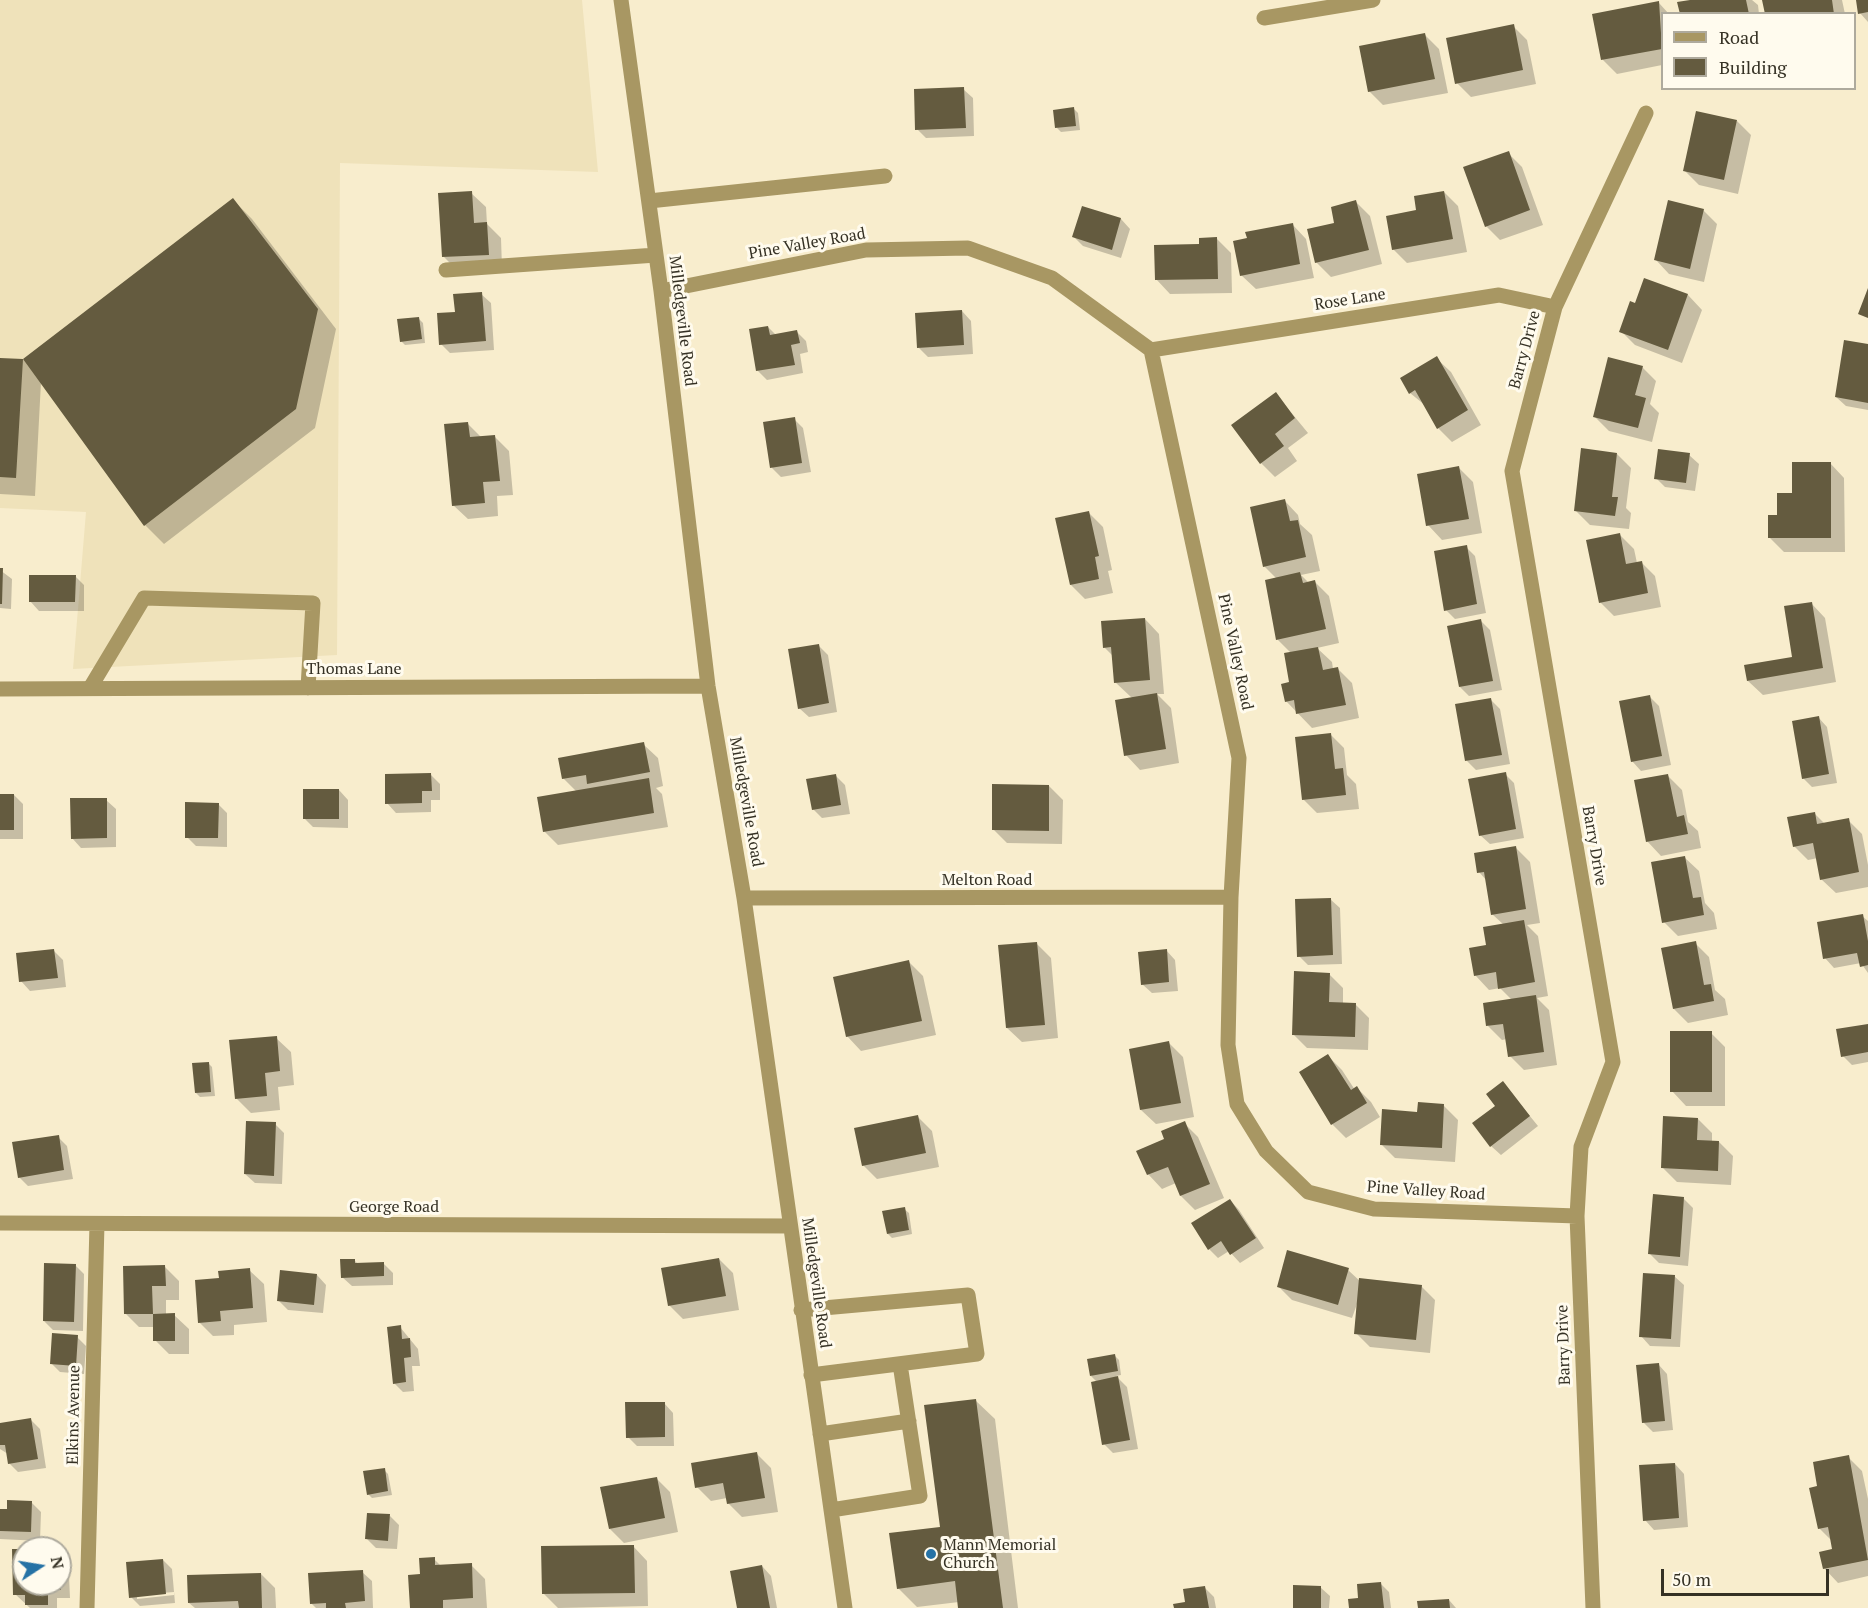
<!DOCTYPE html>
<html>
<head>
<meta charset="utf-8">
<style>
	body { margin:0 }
	#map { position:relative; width:1868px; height:1608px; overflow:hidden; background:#f8edcd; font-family:"PT Serif",serif }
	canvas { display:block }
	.legend { position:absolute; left:1661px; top:12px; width:195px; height:78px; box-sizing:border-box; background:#fffbee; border:2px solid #aeaa9d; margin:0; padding:8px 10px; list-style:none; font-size:18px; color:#353124 }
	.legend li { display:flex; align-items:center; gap:12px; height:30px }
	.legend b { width:30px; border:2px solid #aeaa9d }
	.north { position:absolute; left:12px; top:1536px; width:60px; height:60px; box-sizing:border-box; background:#fffbee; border:2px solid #aeaa9d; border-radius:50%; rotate:78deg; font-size:16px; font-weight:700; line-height:24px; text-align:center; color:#353124 }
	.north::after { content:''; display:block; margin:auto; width:21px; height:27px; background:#2672a5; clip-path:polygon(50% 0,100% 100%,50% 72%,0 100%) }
	.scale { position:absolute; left:1661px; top:1569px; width:168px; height:27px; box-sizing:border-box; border:3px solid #353124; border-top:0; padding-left:8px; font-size:18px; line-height:21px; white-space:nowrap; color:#353124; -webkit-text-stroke:4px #fffbee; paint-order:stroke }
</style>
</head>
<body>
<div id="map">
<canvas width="1868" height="1608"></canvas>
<ul class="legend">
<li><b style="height:8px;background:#a89763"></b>Road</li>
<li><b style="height:16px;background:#645b3f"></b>Building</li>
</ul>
<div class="north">N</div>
<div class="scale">50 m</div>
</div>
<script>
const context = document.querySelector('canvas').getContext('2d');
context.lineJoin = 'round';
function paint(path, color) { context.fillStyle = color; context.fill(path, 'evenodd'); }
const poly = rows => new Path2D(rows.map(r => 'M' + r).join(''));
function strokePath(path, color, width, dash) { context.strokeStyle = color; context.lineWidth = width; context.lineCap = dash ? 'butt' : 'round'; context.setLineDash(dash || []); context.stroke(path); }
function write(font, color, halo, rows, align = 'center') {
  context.font = font + ' "PT Serif",serif'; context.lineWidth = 6; context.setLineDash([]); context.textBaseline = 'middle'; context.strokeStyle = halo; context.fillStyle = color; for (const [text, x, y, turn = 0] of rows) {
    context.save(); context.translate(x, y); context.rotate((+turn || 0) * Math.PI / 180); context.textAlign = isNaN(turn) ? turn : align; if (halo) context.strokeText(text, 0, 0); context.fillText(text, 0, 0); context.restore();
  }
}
paint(poly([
	[0,0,582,0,598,172,340,163,337,655,73,669,86,512,0,508]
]), '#efe2ba');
paint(poly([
	[1698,0,1752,0,1758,5,1759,14,1681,14],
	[1764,0,1842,0,1845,14,1766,14],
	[1857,0,1868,0,1868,22,1860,13],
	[1659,3,1669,14,1662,14,1662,65,1617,74,1603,60,1594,16],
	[1513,26,1527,40,1536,84,1471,97,1457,83],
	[1425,35,1439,49,1448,93,1383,105,1369,91],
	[963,89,973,98,974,136,926,138,917,129],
	[1074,109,1078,113,1080,130,1061,132,1057,128],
	[1737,121,1751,135,1738,194,1699,185,1685,171],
	[1508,153,1522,167,1543,225,1500,240,1486,226],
	[1444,192,1458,206,1467,252,1407,263,1393,249,1418,212],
	[471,193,486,207,487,224,501,238,502,268,458,271,444,257],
	[233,200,252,219,336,329,315,428,164,544,145,525,41,382,35,496,0,494,0,359,23,360],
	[1356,202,1370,216,1382,264,1331,277,1316,262,1336,224],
	[1083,208,1121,219,1130,229,1121,258,1083,246,1074,237],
	[1703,210,1717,224,1704,282,1669,274,1655,259],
	[1292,224,1306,239,1314,278,1256,289,1241,275],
	[1217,239,1231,253,1232,293,1170,294,1156,279,1201,246],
	[481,294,491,303,494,350,450,353,441,344],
	[1688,295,1702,310,1682,363,1635,345,1621,331,1636,304],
	[962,311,971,321,973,354,928,357,919,348],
	[419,319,423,323,425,343,405,345,401,341],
	[768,327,776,335,797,332,806,341,808,352,800,354,803,373,767,380,757,370],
	[1868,346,1868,410,1846,406,1836,397],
	[1436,358,1451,372,1481,425,1452,442,1438,428,1426,406,1410,393],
	[1642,367,1656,381,1650,404,1659,413,1652,442,1609,431,1595,417],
	[1276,394,1308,433,1288,448,1297,461,1275,477,1261,463],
	[794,419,803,428,811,472,781,477,772,468],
	[467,423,482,438,495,437,509,451,513,495,497,496,498,516,468,519,453,505],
	[1617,454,1631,468,1626,508,1631,513,1629,529,1590,525,1576,511],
	[1689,455,1699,464,1695,491,1665,487,1656,478],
	[1830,463,1844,478,1845,552,1784,552,1770,538,1778,516],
	[1459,468,1473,482,1482,533,1442,540,1428,525],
	[1284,500,1298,515,1300,524,1312,535,1320,571,1301,575,1309,583,1314,581,1329,596,1339,643,1317,648,1332,662,1333,669,1338,669,1352,683,1359,718,1312,728,1286,701,1291,684,1291,653,1277,639,1277,579,1264,566],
	[1089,513,1103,527,1112,570,1108,571,1113,593,1085,599,1071,585],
	[1620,535,1634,549,1637,563,1641,562,1655,576,1661,607,1614,616,1600,602],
	[1466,547,1475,556,1486,613,1455,619,1446,610],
	[0,570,12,579,11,609,0,608],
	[75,576,84,585,84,611,39,611,30,601],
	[1811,603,1825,618,1836,682,1763,695,1748,681,1794,658],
	[1145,619,1159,634,1164,694,1157,694,1171,708,1179,763,1140,770,1126,755,1132,698,1115,682,1113,656,1104,647],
	[1481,621,1490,630,1502,690,1469,696,1460,687],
	[819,646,828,655,837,712,809,717,799,708],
	[1650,697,1659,706,1671,765,1641,771,1632,761],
	[1491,700,1500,709,1510,764,1476,770,1467,761],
	[1818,717,1827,727,1837,783,1812,787,1803,778],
	[1330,734,1344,748,1347,775,1356,784,1359,809,1317,813,1303,799],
	[643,744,658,758,663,786,656,788,662,794,668,827,558,845,544,831,577,792,563,778],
	[1505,774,1514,783,1524,838,1490,844,1480,835],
	[431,775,440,784,440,800,431,800,431,812,396,813,387,803],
	[836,776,845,785,850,814,822,818,813,809],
	[1668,776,1682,790,1688,822,1698,831,1701,848,1661,856,1647,841],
	[1049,786,1063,800,1062,844,1007,843,993,829],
	[339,790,348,800,348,828,313,827,304,818],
	[0,795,14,795,23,804,23,839,0,839],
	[106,800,116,809,116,847,81,848,72,838],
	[218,804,227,813,227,847,196,846,187,837],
	[1815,814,1825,824,1848,820,1862,834,1868,865,1868,887,1836,893,1821,879,1818,858,1808,860,1794,846],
	[1516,848,1530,862,1540,923,1527,925,1538,936,1548,996,1537,998,1549,1010,1557,1065,1524,1070,1510,1056,1507,1039,1502,1040,1488,1026,1512,1000,1500,988,1489,990,1475,975,1488,947,1504,925,1492,914,1487,881,1479,872],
	[1684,857,1699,871,1705,903,1714,913,1717,929,1678,936,1664,922],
	[1330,899,1340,908,1342,964,1308,965,1299,956],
	[1862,916,1868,921,1868,973,1861,963,1834,968,1825,958],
	[1036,943,1051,958,1058,1038,1022,1042,1007,1028],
	[1695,943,1709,957,1715,990,1725,999,1728,1015,1688,1023,1674,1009],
	[1166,950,1175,960,1178,991,1152,993,1142,984],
	[54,951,63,960,66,987,30,991,21,981],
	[909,962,923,976,936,1035,861,1051,847,1036],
	[1329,974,1343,988,1343,1004,1355,1004,1369,1018,1368,1050,1307,1048,1293,1034],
	[1868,1025,1868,1062,1852,1065,1843,1056],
	[1711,1033,1725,1047,1725,1106,1686,1106,1672,1091],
	[276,1038,291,1052,294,1085,278,1087,280,1110,251,1113,236,1098],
	[1169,1043,1183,1057,1194,1117,1156,1124,1141,1110],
	[1328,1056,1342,1070,1355,1090,1357,1088,1371,1102,1380,1117,1346,1138,1332,1124],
	[208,1063,212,1067,215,1096,200,1097,196,1093],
	[1503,1083,1538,1126,1501,1155,1491,1146],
	[1444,1106,1458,1120,1455,1162,1395,1158,1381,1144,1419,1113],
	[918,1117,932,1131,939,1167,877,1179,863,1165],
	[1698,1119,1712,1133,1712,1142,1719,1142,1733,1156,1731,1185,1677,1182,1663,1168],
	[1184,1123,1198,1137,1224,1198,1195,1210,1181,1196,1176,1183,1162,1189,1148,1174,1166,1140],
	[275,1124,284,1133,282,1184,255,1183,245,1174],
	[58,1137,67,1146,73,1179,28,1186,19,1177],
	[1683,1198,1693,1208,1688,1266,1659,1263,1650,1254],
	[1230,1200,1239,1210,1264,1248,1240,1263,1229,1251,1218,1258,1209,1249],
	[904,1209,909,1213,912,1234,892,1238,888,1234],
	[719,1259,733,1273,739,1310,683,1319,669,1305],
	[354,1260,358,1264,383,1263,393,1273,393,1285,352,1286,342,1277],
	[75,1265,84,1274,83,1331,53,1330,44,1321],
	[165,1267,179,1281,179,1300,166,1300,166,1315,174,1315,189,1329,189,1354,169,1354,155,1340,154,1327,139,1327,125,1313],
	[249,1270,264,1284,267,1322,234,1325,234,1335,213,1336,199,1322,220,1279],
	[1348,1270,1361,1282,1421,1286,1435,1300,1430,1353,1370,1347,1356,1333,1357,1304,1352,1318,1292,1300,1278,1286],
	[317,1275,326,1285,323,1313,288,1310,279,1301],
	[1674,1276,1684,1285,1680,1347,1650,1346,1641,1336],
	[400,1327,418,1349,420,1366,412,1366,414,1391,403,1392,394,1383],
	[77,1337,86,1346,84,1374,60,1372,51,1363],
	[1115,1356,1119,1360,1121,1375,1116,1376,1127,1387,1138,1449,1113,1453,1104,1444,1097,1382,1091,1376],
	[1658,1364,1667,1374,1673,1430,1653,1432,1644,1423],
	[975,1400,995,1419,1018,1608,960,1608,959,1602,917,1607,898,1588,941,1528],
	[664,1403,673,1413,674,1446,637,1446,628,1437],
	[31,1420,40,1429,46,1468,18,1472,9,1463,8,1454,0,1449,0,1424],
	[757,1454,771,1468,778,1512,742,1517,728,1503,727,1498,711,1501,697,1487],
	[1848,1457,1862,1471,1868,1499,1868,1576,1838,1583,1824,1568,1834,1550,1832,1541,1819,1528,1819,1487],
	[1675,1464,1684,1474,1688,1527,1654,1530,1645,1520],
	[384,1470,388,1474,392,1495,372,1498,368,1494],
	[656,1478,670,1492,678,1532,624,1543,610,1529],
	[31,1502,41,1512,40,1541,0,1539,0,1511,9,1511],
	[390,1516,399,1525,397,1549,376,1548,367,1539],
	[633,1546,647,1561,648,1606,558,1608,543,1593],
	[24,1550,24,1584,60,1584,60,1567,69,1576,70,1598,57,1598,57,1608,30,1608,15,1594],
	[434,1559,441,1566,471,1565,485,1579,487,1608,411,1608,422,1575],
	[163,1560,172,1569,175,1603,140,1606,131,1597],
	[174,1592,174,1595,137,1599,137,1595],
	[762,1566,771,1576,777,1608,739,1608],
	[362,1572,372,1581,373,1608,316,1608,311,1603],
	[261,1574,275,1588,276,1608,195,1608,189,1603],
	[1380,1583,1389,1592,1391,1608,1350,1608],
	[1320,1587,1330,1596,1329,1608,1294,1608],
	[1205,1588,1214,1597,1216,1608,1175,1608,1187,1604],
	[1449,1600,1456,1608,1419,1608]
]), '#0003');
paint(poly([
	[1690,0,1746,0,1749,14,1680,14,1677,2],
	[1762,0,1832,0,1834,14,1765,14],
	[1856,0,1868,0,1868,12,1858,14],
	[1659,1,1662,49,1601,60,1592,14],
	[1514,24,1523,70,1455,84,1446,38],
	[1425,33,1435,79,1368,92,1359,46],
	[964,87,966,128,915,130,914,89],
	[1074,107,1076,126,1055,128,1053,110],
	[1696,111,1737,120,1724,180,1683,171],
	[1509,151,1530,210,1485,227,1463,167],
	[472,191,474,223,487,222,489,255,442,257,438,193],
	[1444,191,1453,239,1392,250,1386,216,1416,210,1414,196],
	[233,198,318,309,296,409,144,526,23,359],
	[1356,200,1369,250,1315,263,1307,229,1334,223,1331,207],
	[1668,200,1704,209,1690,269,1654,260],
	[1082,206,1121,218,1112,250,1072,237],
	[1293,223,1300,264,1240,276,1233,241,1247,238,1245,232],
	[1217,237,1218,279,1155,280,1154,245,1199,244,1199,238],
	[1644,278,1688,294,1668,350,1619,332,1630,301,1635,303],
	[1868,288,1868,318,1858,314],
	[482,292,486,341,439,345,437,313,455,312,453,294],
	[962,310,964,345,917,348,915,313],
	[419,317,422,339,400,342,397,319],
	[768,326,770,335,797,330,800,343,791,345,795,365,756,371,749,329],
	[1844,340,1868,344,1868,403,1835,397],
	[1437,356,1468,410,1437,429,1415,390,1409,394,1400,378],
	[1608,357,1643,366,1635,395,1646,398,1638,428,1593,417],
	[0,358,23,359,16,478,0,477],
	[1276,392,1295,418,1275,434,1284,446,1260,464,1231,425],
	[795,417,802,463,770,468,763,422],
	[468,422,470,437,495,435,500,481,483,482,485,503,452,506,444,424],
	[1581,448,1617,453,1612,497,1618,497,1615,516,1574,511],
	[1658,449,1690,453,1686,483,1654,479],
	[1792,462,1831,462,1831,538,1768,538,1768,515,1777,515,1777,493,1792,493],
	[1459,466,1469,519,1426,526,1417,474],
	[1285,499,1290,521,1298,520,1306,557,1263,567,1250,507],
	[1089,511,1099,556,1095,557,1099,579,1070,585,1055,518],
	[1620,533,1626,564,1642,561,1648,593,1599,603,1586,540],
	[1467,545,1477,604,1444,611,1434,551],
	[0,568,3,568,2,604,0,604],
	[1300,572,1303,583,1315,580,1326,629,1276,640,1265,580],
	[29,575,76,575,75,602,29,602],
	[1812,602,1823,668,1747,681,1744,665,1792,657,1784,606],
	[1145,618,1150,680,1114,683,1111,647,1103,648,1101,621],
	[1481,619,1493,681,1459,687,1447,626],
	[819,644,829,703,798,709,788,649],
	[1318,647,1323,670,1338,667,1346,705,1296,714,1294,700,1285,702,1281,684,1289,682,1284,653],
	[1157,693,1166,749,1124,756,1115,700],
	[1650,695,1662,756,1631,762,1619,701],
	[1491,698,1502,755,1465,761,1455,704],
	[1819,716,1829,774,1802,779,1792,721],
	[1331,733,1335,769,1343,768,1346,795,1302,800,1295,737],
	[644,742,650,772,587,784,586,775,562,779,558,758],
	[1506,772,1516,829,1479,836,1468,779],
	[431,773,432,791,422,791,422,803,385,804,385,774],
	[836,774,841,805,812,810,806,779],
	[1668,774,1677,817,1684,815,1688,834,1646,842,1634,780],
	[649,778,654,813,543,832,537,797],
	[992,784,1049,785,1049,831,992,830],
	[303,789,339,789,339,819,303,819],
	[0,794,14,794,14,830,0,830],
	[70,798,107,798,107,838,71,839],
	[185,802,219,803,218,838,185,838],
	[1815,812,1817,824,1849,818,1859,872,1820,880,1813,843,1793,847,1787,817],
	[1516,846,1526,909,1491,915,1484,872,1477,873,1474,853],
	[1685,856,1693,898,1701,897,1704,915,1662,923,1651,862],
	[1331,898,1333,955,1297,957,1295,899],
	[1863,914,1868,941,1868,965,1860,967,1857,953,1823,959,1817,922],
	[1524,920,1535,982,1498,989,1496,972,1474,976,1469,948,1486,945,1483,927],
	[1696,941,1704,985,1711,984,1714,1001,1673,1009,1661,948],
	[1037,942,1045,1025,1006,1028,998,945],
	[54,949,58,978,19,982,16,953],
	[1167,949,1169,982,1141,985,1138,952],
	[909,960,922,1021,846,1037,833,977],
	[1294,971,1330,973,1329,1002,1356,1003,1355,1037,1292,1035],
	[1536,995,1544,1052,1508,1057,1503,1024,1486,1026,1483,1003],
	[1868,1024,1868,1052,1841,1057,1836,1029],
	[1670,1031,1712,1031,1712,1092,1670,1092],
	[277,1036,280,1071,265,1073,267,1096,235,1099,229,1040],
	[1169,1041,1181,1103,1140,1110,1129,1049],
	[1328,1054,1351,1090,1357,1086,1367,1103,1331,1125,1299,1072],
	[209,1062,211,1092,195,1093,192,1063],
	[1503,1081,1530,1116,1490,1147,1472,1123,1495,1106,1486,1094],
	[1418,1102,1444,1104,1442,1148,1380,1145,1382,1109,1417,1112],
	[918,1115,926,1153,862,1166,854,1128],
	[1663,1116,1698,1118,1697,1140,1719,1141,1718,1171,1661,1168],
	[246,1121,276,1122,274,1176,244,1174],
	[1185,1121,1210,1184,1180,1196,1168,1167,1147,1175,1136,1151,1164,1139,1161,1131],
	[59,1135,64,1170,18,1178,12,1142],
	[1653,1194,1684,1197,1680,1257,1648,1254],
	[1230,1199,1256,1238,1230,1255,1221,1241,1208,1250,1191,1223],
	[905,1207,909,1230,887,1234,882,1211],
	[1287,1250,1349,1268,1338,1305,1277,1287],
	[719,1258,726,1296,668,1306,661,1268],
	[340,1259,355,1259,355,1263,384,1262,384,1276,341,1278],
	[44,1263,76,1264,74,1322,43,1321],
	[165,1265,166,1286,152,1286,153,1314,124,1314,123,1266],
	[250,1268,253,1308,220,1311,221,1321,198,1323,195,1280,219,1278,218,1271],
	[280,1270,317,1274,314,1305,277,1301],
	[1643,1273,1675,1275,1671,1339,1639,1337],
	[1359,1278,1422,1285,1416,1340,1354,1334],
	[175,1313,175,1341,153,1341,153,1314],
	[401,1325,402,1339,410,1338,411,1357,404,1358,406,1382,393,1384,387,1327],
	[52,1333,78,1335,76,1366,50,1364],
	[1115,1354,1118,1371,1090,1376,1087,1359],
	[1659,1363,1665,1421,1642,1423,1636,1365],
	[1118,1376,1130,1440,1102,1445,1091,1382],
	[976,1399,1003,1608,958,1608,955,1581,897,1589,889,1533,940,1527,924,1405],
	[625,1402,665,1402,665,1437,626,1438],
	[31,1418,38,1459,8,1464,5,1445,0,1445,0,1423],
	[757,1452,765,1498,727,1504,723,1483,695,1488,691,1463],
	[1849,1455,1868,1560,1823,1569,1819,1552,1832,1549,1828,1527,1818,1529,1809,1488,1817,1486,1813,1462],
	[1675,1463,1679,1518,1643,1521,1639,1465],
	[385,1468,388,1491,367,1495,363,1471],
	[657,1477,665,1518,609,1529,600,1487],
	[7,1500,32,1501,31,1532,0,1531,0,1509,7,1509],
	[367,1513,390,1514,388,1541,365,1539],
	[634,1545,635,1593,542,1594,541,1546],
	[12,1549,24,1549,24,1584,61,1584,61,1590,48,1590,48,1605,25,1605,25,1595,13,1595],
	[435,1557,435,1565,472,1563,473,1598,443,1600,443,1608,410,1608,408,1575,420,1574,419,1558],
	[163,1559,166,1594,129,1598,126,1562],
	[762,1565,770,1608,737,1608,730,1571],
	[363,1570,365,1601,345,1603,346,1608,326,1608,326,1603,310,1604,308,1573],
	[261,1573,262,1608,239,1608,238,1601,188,1603,187,1575],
	[1381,1582,1384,1608,1349,1608,1348,1599,1358,1598,1357,1584],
	[1293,1585,1321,1586,1321,1608,1293,1608],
	[1205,1586,1209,1608,1174,1608,1173,1604,1185,1602,1183,1589],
	[1449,1599,1450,1608,1418,1608,1417,1601]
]), '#645b3f');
strokePath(poly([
	[621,0,661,291,708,686,744,898,845,1608],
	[1264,18,1373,0],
	[649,201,885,176],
	[446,270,656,255],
	[661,291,866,250,968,248,1052,278,1151,350,1239,758,1231,897,1228,1045,1237,1104,1266,1151,1308,1192,1374,1209,1577,1216],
	[1151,350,1499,295,1555,307],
	[90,688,144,598,313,603,308,688],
	[0,689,708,686],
	[744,898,1231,897],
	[0,1223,789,1226],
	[801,1310,968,1295,977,1354,811,1375],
	[820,1434,909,1421],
	[831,1510,920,1496,900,1364],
	[87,1608,97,1224],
	[1593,1608,1577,1216,1581,1147,1613,1062,1512,471,1555,307,1646,113]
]), '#a89763', 15);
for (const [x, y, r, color] of [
	[931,1554,6,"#2672a5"]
]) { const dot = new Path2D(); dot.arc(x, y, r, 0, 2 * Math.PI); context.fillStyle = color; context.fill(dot); strokePath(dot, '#fffbee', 2); }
write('16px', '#353124', '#fffbee', [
	["Pine Valley Road",807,244,-10],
	["Rose Lane",1350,300,-9],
	["Milledgeville Road",682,321,83],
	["Barry Drive",1525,350,-75],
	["Pine Valley Road",1235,652,78],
	["Thomas Lane",354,669],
	["Milledgeville Road",746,802,80],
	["Barry Drive",1594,846,80],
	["Melton Road",987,880],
	["Pine Valley Road",1426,1191,4],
	["George Road",394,1207],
	["Milledgeville Road",816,1283,82],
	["Barry Drive",1564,1345,-92],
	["Elkins Avenue",74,1415,-89]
]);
write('16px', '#353124', '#fffbee', [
	["Mann Memorial",943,1545],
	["Church",943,1563]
], 'left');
</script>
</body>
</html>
